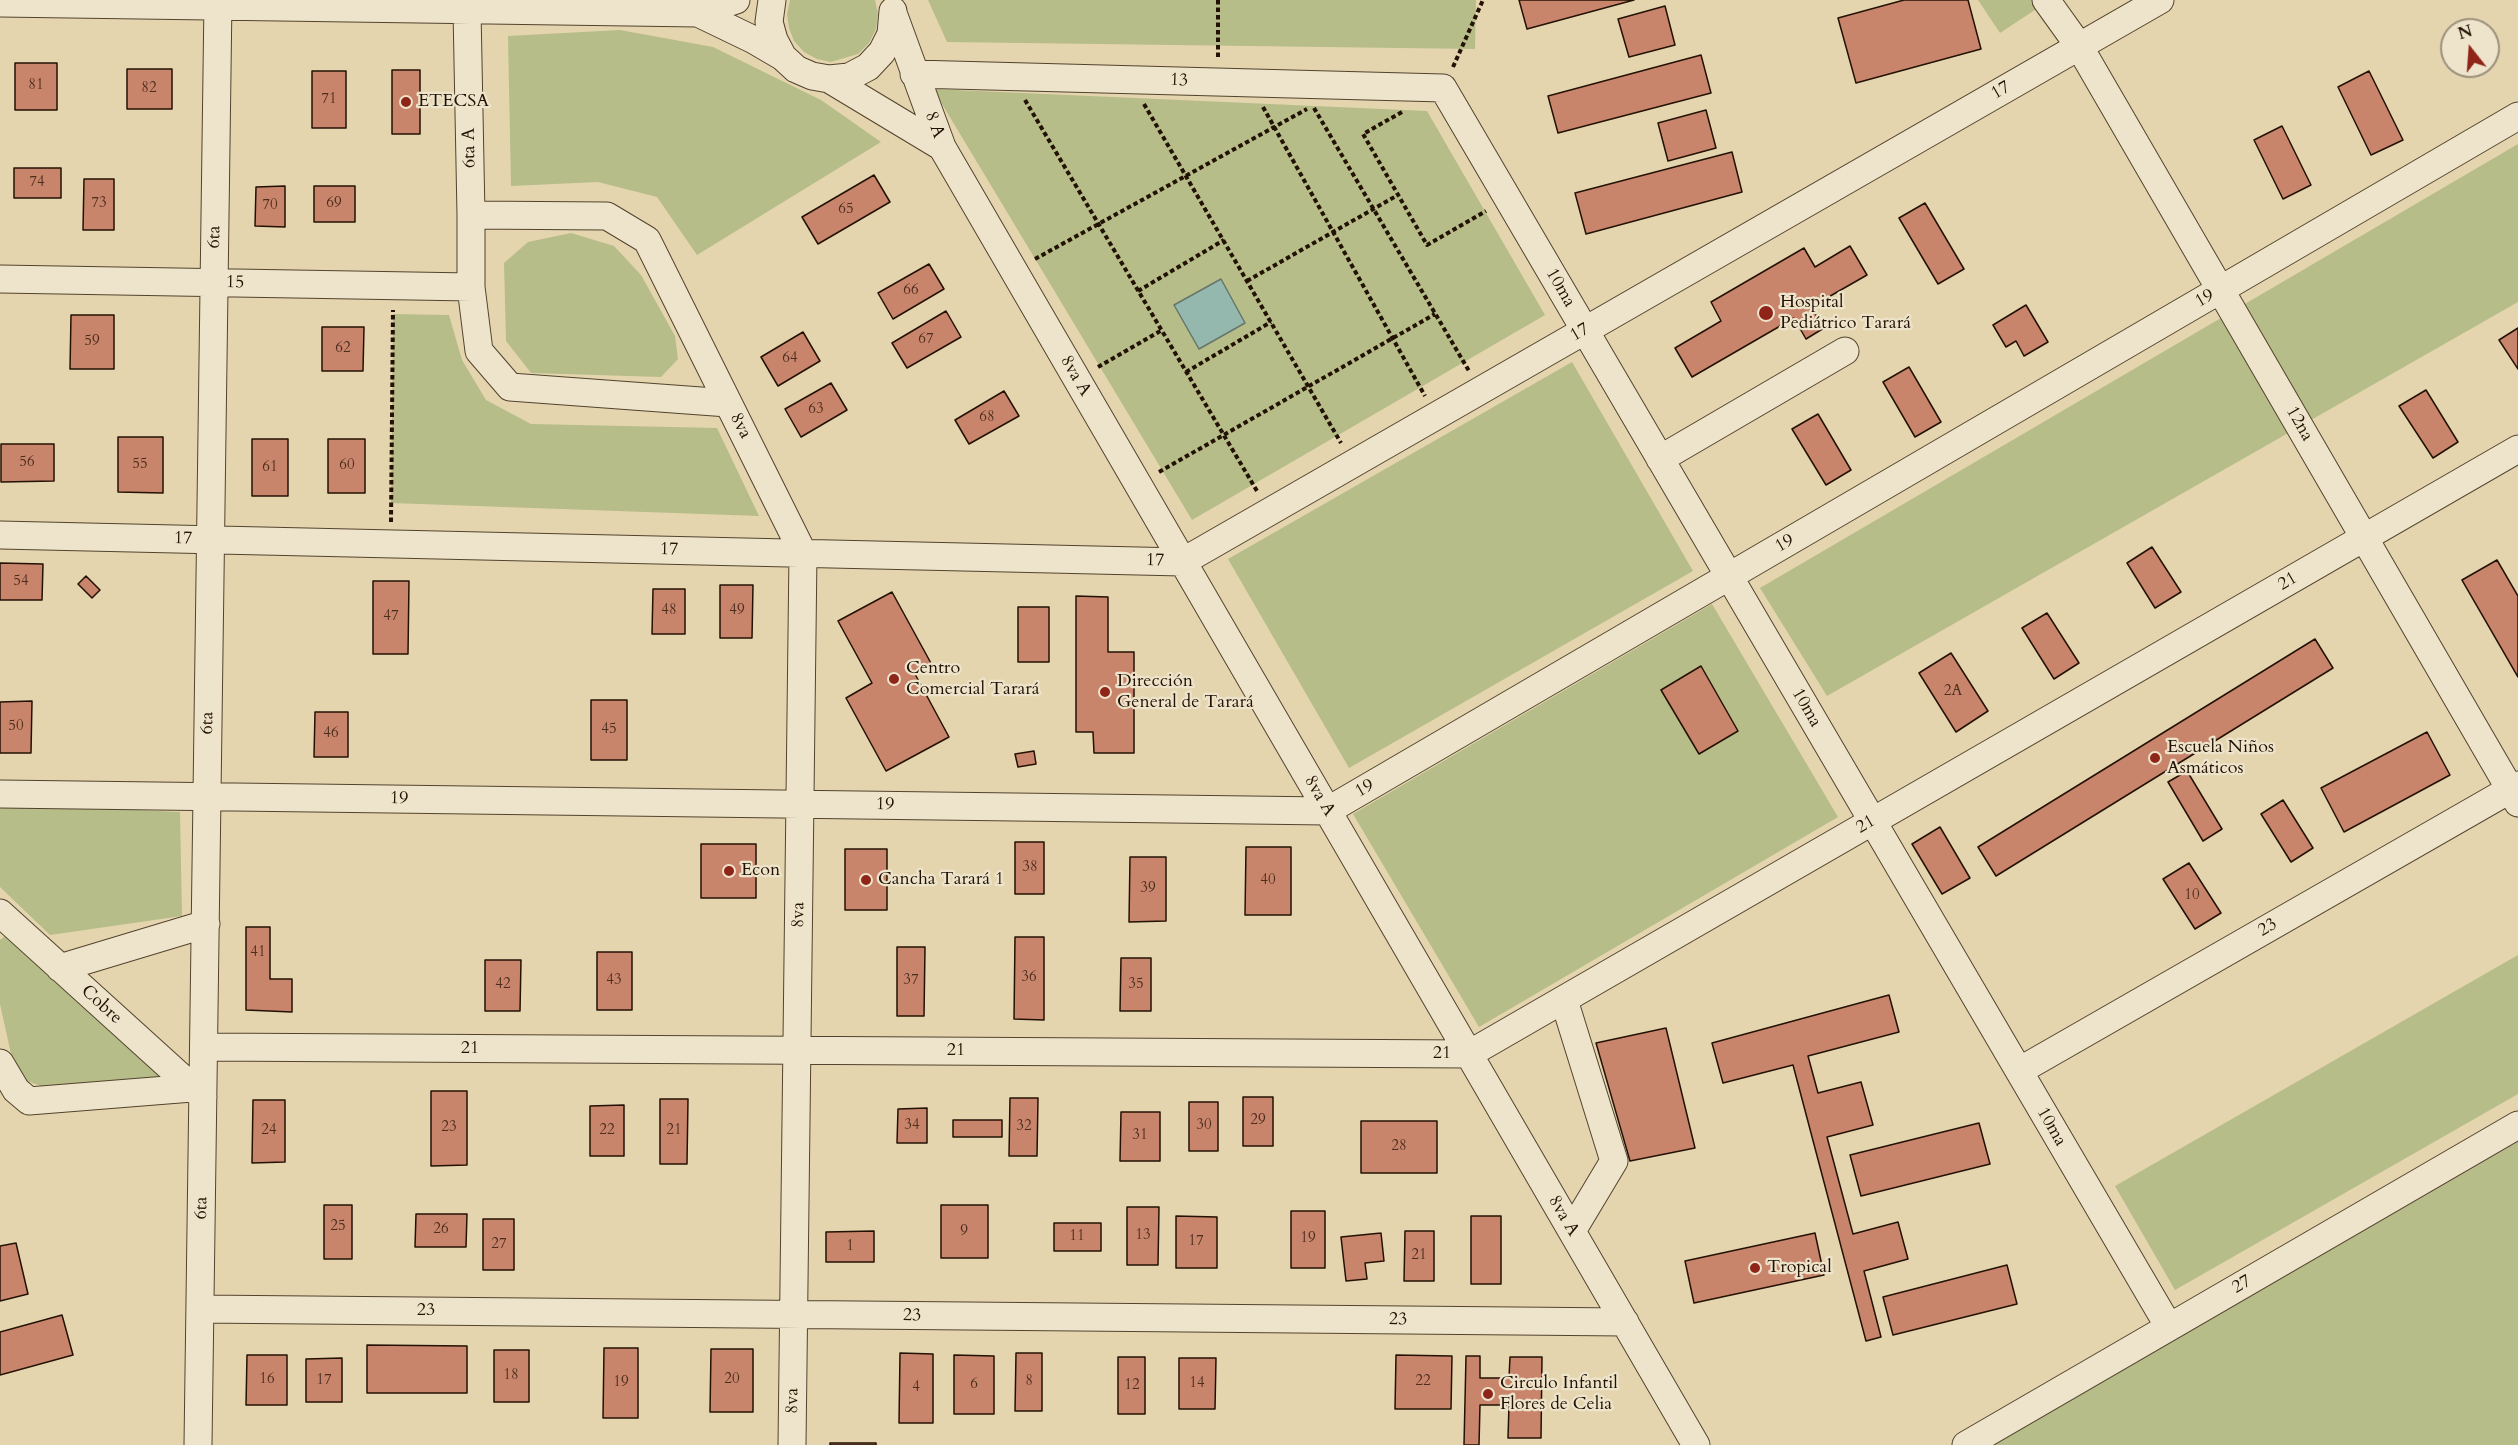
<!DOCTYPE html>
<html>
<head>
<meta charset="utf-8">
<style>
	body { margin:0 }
	#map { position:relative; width:2518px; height:1445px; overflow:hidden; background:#e4d5af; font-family:Cardo,serif }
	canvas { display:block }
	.north { position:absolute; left:2440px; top:18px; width:60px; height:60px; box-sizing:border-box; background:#ede4cb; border:2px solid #9c907b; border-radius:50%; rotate:343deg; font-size:16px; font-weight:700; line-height:24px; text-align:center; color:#231203 }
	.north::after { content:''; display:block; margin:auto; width:21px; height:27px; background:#8f2418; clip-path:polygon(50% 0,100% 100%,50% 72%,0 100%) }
</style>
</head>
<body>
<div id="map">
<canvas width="2518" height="1445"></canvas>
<div class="north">N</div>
</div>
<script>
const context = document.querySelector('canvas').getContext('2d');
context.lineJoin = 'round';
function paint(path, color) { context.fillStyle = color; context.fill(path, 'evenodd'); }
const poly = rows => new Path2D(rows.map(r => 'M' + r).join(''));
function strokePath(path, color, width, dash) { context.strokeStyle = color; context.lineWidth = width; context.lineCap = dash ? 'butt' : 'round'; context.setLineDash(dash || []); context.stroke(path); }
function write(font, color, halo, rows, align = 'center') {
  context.font = font + ' Cardo,serif'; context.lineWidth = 4.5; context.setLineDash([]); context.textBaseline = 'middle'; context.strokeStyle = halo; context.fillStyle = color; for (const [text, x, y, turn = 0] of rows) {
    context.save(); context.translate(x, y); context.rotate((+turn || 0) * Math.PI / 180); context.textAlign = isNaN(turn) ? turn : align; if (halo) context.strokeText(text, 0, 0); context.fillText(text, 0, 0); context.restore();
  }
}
paint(poly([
	[790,0,875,0,878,14,876,29,869,43,858,54,831,62,817,59,804,52,794,41,789,28,787,14],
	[928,0,1476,0,1475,49,947,42],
	[1978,0,2050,0,2000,33],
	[620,30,713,47,821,100,881,142,697,255,657,197,598,182,511,186,508,36],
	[933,89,1427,111,1545,315,1192,520],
	[2518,144,2518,302,1827,696,1760,588],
	[571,233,614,246,641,275,675,336,678,359,661,377,531,373,506,341,504,263,528,242],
	[393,314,449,315,462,360,486,400,531,424,717,428,759,516,391,503],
	[1572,362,1693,571,1349,768,1228,559],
	[1712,604,1838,817,1479,1027,1353,814],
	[0,804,180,812,182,916,50,935,0,887],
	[10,932,163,1077,46,1088,27,1081,13,1063,0,1004,0,940],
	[2518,955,2518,1094,2175,1290,2115,1186],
	[2518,1142,2518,1445,1987,1445,2274,1283]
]), '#b6bd89');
const water = poly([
	[1221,279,1245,323,1199,349,1174,305,1221,279]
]);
paint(water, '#95b8ae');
strokePath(water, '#67766a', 1.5);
const building = poly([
	[1519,0,1634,0,1527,29,1519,0],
	[1904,0,1968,0,1981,49,1856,83,1838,18,1904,0],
	[1665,6,1675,45,1629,57,1618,19,1665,6],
	[1701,55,1711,93,1558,133,1548,96,1701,55],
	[15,63,57,63,57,110,15,110,15,63],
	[127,69,172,69,172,109,127,109,127,69],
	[392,70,420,70,420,134,392,134,392,70],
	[312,71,346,71,346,128,312,128,312,71],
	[2369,71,2403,140,2371,155,2338,87,2369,71],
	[1706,110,1716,148,1668,161,1658,123,1706,110],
	[2282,126,2311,185,2283,199,2254,140,2282,126],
	[1732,152,1742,192,1586,234,1575,193,1732,152],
	[14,168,61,168,61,198,14,198,14,168],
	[874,175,890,202,818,244,802,217,874,175],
	[84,179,114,179,114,230,83,230,84,179],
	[285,186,285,227,255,226,256,187,285,186],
	[314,186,355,186,355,222,314,222,314,186],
	[1925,203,1964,269,1938,284,1899,218,1925,203],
	[1850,246,1867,275,1811,307,1824,328,1806,339,1794,318,1692,377,1675,348,1721,321,1711,302,1804,248,1815,267,1850,246],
	[929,264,944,289,893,319,878,293,929,264],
	[2026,305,2048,342,2024,356,2016,341,2006,347,1993,325,2026,305],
	[946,311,961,337,907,368,892,343,946,311],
	[71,315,114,315,114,369,70,369,71,315],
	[322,327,364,327,363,371,322,371,322,327],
	[2518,328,2518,369,2499,340,2518,328],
	[803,332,820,361,778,386,761,357,803,332],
	[1909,367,1941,422,1915,437,1883,382,1909,367],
	[831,383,847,410,801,437,785,409,831,383],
	[2426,390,2458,442,2433,458,2399,406,2426,390],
	[1004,391,1019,416,969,444,955,420,1004,391],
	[1818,414,1851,470,1826,485,1792,429,1818,414],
	[118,437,163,437,163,493,118,492,118,437],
	[252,439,288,439,288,496,252,496,252,439],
	[328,439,365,439,365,493,328,493,328,439],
	[1,444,54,444,54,481,1,482,1,444],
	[2152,547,2181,592,2155,608,2127,563,2152,547],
	[2497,560,2518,596,2518,677,2462,580,2497,560],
	[0,563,43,564,42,600,0,600,0,563],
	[86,576,100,590,92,598,78,584,86,576],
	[373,581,409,581,408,654,373,654,373,581],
	[720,585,753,585,752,638,720,638,720,585],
	[653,589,685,589,685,634,652,634,653,589],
	[892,592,932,665,915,674,949,737,886,771,846,698,872,683,838,621,892,592],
	[1076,596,1108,597,1108,652,1134,652,1134,753,1094,753,1093,732,1076,732,1076,596],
	[1018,607,1049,607,1049,662,1018,662,1018,607],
	[2047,613,2079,663,2054,679,2022,628,2047,613],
	[2315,639,2333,668,1996,876,1978,847,2315,639],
	[1951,653,1988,711,1956,732,1919,673,1951,653],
	[1701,666,1738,731,1699,754,1661,690,1701,666],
	[591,700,627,700,627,760,591,760,591,700],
	[32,701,31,753,0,753,0,702,32,701],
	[315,712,348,712,348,757,314,757,315,712],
	[2427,732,2450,775,2344,832,2321,788,2427,732],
	[1034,751,1036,764,1018,767,1015,754,1034,751],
	[2187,771,2222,829,2203,841,2168,782,2187,771],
	[2283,800,2313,848,2291,862,2261,814,2283,800],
	[1940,827,1970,878,1942,894,1912,844,1940,827],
	[1015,842,1044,842,1044,894,1015,894,1015,842],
	[701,844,756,844,756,898,701,898,701,844],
	[1246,847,1291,847,1291,915,1245,915,1246,847],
	[845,849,887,849,887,910,845,910,845,849],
	[1130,857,1166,857,1166,921,1129,922,1130,857],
	[2189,863,2221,913,2195,929,2163,879,2189,863],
	[246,927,270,927,270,979,292,979,292,1012,246,1010,246,927],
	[1015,937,1044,937,1044,1020,1014,1019,1015,937],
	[897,947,925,947,924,1016,897,1016,897,947],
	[597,952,632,952,632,1010,597,1010,597,952],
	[1121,958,1151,958,1151,1011,1120,1011,1121,958],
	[485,960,521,960,520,1011,485,1011,485,960],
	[1889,995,1899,1032,1808,1056,1818,1093,1861,1082,1873,1125,1827,1137,1853,1234,1898,1222,1908,1259,1864,1271,1881,1337,1866,1341,1793,1065,1723,1083,1712,1043,1889,995],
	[1666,1028,1695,1148,1630,1161,1596,1043,1666,1028],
	[431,1091,467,1091,467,1165,431,1166,431,1091],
	[1243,1097,1273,1097,1273,1146,1243,1146,1243,1097],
	[1010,1098,1038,1098,1037,1156,1009,1156,1010,1098],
	[660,1099,688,1099,687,1164,660,1164,660,1099],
	[253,1100,285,1100,285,1162,252,1163,253,1100],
	[1189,1102,1218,1102,1218,1151,1189,1151,1189,1102],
	[624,1105,624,1156,590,1156,590,1106,624,1105],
	[927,1108,927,1143,897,1143,898,1109,927,1108],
	[1121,1112,1160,1112,1160,1161,1120,1161,1121,1112],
	[953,1120,1002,1120,1002,1137,953,1137,953,1120],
	[1361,1121,1437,1121,1437,1173,1361,1173,1361,1121],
	[1979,1123,1990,1164,1861,1196,1850,1155,1979,1123],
	[324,1205,352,1205,352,1259,324,1259,324,1205],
	[941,1205,988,1205,988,1258,941,1258,941,1205],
	[1127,1207,1159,1207,1158,1265,1127,1265,1127,1207],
	[1291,1211,1325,1211,1325,1268,1291,1268,1291,1211],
	[416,1214,467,1214,466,1247,415,1247,416,1214],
	[1176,1216,1217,1217,1217,1268,1176,1268,1176,1216],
	[1471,1216,1501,1216,1501,1284,1471,1284,1471,1216],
	[483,1219,514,1219,514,1270,483,1270,483,1219],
	[1054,1223,1101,1223,1101,1251,1054,1251,1054,1223],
	[874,1231,874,1262,826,1262,826,1232,874,1231],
	[1405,1231,1434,1231,1434,1281,1404,1281,1405,1231],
	[1381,1233,1384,1261,1365,1263,1367,1279,1346,1281,1341,1237,1381,1233],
	[1815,1233,1824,1275,1694,1303,1685,1261,1815,1233],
	[16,1243,28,1294,0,1301,0,1246,16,1243],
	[2007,1265,2017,1304,1893,1335,1883,1297,2007,1265],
	[62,1315,73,1355,0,1375,0,1332,62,1315],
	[367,1345,467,1346,467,1393,367,1393,367,1345],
	[604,1348,638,1348,638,1418,603,1418,604,1348],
	[711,1349,753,1349,753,1412,710,1412,711,1349],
	[494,1350,529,1350,529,1402,494,1402,494,1350],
	[900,1353,933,1354,933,1423,899,1423,900,1353],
	[1016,1353,1042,1353,1042,1411,1015,1411,1016,1353],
	[247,1355,287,1355,287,1405,246,1405,247,1355],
	[954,1355,994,1356,994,1414,954,1414,954,1355],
	[1396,1355,1452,1356,1451,1409,1395,1409,1396,1355],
	[1466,1356,1480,1356,1480,1378,1509,1378,1510,1357,1542,1357,1541,1438,1508,1438,1509,1405,1480,1405,1479,1445,1464,1445,1466,1356],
	[1118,1357,1145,1357,1145,1414,1118,1414,1118,1357],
	[342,1358,342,1402,306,1402,306,1359,342,1358],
	[1179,1358,1216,1358,1215,1409,1179,1409,1179,1358],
	[830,1443,876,1443,876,1445,830,1445,830,1443]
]);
paint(building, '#c9846c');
strokePath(building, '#231203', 1.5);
const minor = poly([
	[736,0,698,13,754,40,783,57],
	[772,0,769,22,774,40,783,57,796,69,812,76,829,79,849,77,868,67,882,52,891,34,893,11],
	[2046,0,2079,46,2518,803],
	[0,3,698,13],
	[467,10,471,215],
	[914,74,1443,88,2169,1327],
	[829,79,942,147,893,13],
	[942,147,1696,1445],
	[0,279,471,287],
	[728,403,510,387,479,351,471,287,471,215,607,216,647,240,803,553,792,1445],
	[1660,459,1845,351],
	[0,535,1182,562,2160,0],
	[0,794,1327,811,2518,116],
	[0,913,203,1097],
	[60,968,206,924],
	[1564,1000,1614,1161,1572,1231],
	[204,1047,1469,1054,2518,449],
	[0,1063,16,1090,29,1101,192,1088],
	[2019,1071,2518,785],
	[200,1309,1625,1322],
	[198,1445,218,0],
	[1966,1445,2518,1125]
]);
strokePath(minor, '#53432e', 29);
strokePath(poly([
	[1218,0,1218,58],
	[1453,67,1483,0],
	[1025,100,1257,491],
	[1144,104,1341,443],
	[1263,107,1425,396],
	[1314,108,1469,371],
	[1402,112,1363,134,1427,245,1486,211],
	[1035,259,1307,109],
	[1247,281,1398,195],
	[1138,291,1224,240],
	[1098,367,1162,330],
	[1186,372,1271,322],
	[1159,472,1435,314],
	[391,522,393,310]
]), '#231203', 4, [4.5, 3]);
strokePath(minor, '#ede4cb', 27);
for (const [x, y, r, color] of [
	[406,102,6,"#8f2418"],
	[1766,313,8,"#8f2418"],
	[894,679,6,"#8f2418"],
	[1105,692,6,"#8f2418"],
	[2155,758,6,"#8f2418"],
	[729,871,6,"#8f2418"],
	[866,880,6,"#8f2418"],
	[1755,1268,6,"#8f2418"],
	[1488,1394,6,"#8f2418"]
]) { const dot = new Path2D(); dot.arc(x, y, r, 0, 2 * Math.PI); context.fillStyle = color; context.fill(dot); strokePath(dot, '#ede4cb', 2); }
write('15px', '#4c2e1d', null, [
	["81",36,86],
	["82",149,89],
	["71",329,100],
	["74",37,183],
	["73",99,204],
	["69",334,204],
	["70",270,206],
	["65",846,210],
	["66",911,291],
	["67",926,340],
	["59",92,342],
	["62",343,349],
	["64",790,359],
	["63",816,410],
	["68",987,418],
	["56",27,463],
	["55",140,465],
	["60",347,466],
	["61",270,468],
	["54",21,582],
	["48",669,611],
	["49",737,611],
	["47",391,617],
	["2A",1953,692],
	["50",16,727],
	["45",609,730],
	["46",331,734],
	["38",1030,868],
	["40",1268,881],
	["39",1148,889],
	["10",2192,896],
	["41",258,953],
	["36",1029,978],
	["43",614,981],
	["37",911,981],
	["42",503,985],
	["35",1136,985],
	["29",1258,1121],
	["34",912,1126],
	["30",1204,1126],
	["32",1024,1127],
	["23",449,1128],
	["24",269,1131],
	["22",607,1131],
	["21",674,1131],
	["31",1140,1136],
	["28",1399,1147],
	["25",338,1227],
	["26",441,1230],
	["9",964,1232],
	["13",1143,1236],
	["11",1077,1237],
	["19",1308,1239],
	["17",1196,1242],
	["27",499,1245],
	["1",850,1247],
	["21",1419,1256],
	["18",511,1376],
	["16",267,1380],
	["20",732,1380],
	["17",324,1381],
	["8",1029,1382],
	["22",1423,1382],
	["19",621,1383],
	["14",1197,1384],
	["6",974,1385],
	["12",1132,1386],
	["4",916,1388]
]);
write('18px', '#231203', '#ede4cb', [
	["13",1179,81,2],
	["17",2001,91,-30],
	["8 A",934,125,70],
	["6ta A",470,148,-91],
	["6ta",215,237,-89],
	["15",235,283,1],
	["10ma",1560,288,60],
	["19",2205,299,-30],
	["17",1580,333,-30],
	["8va A",1075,376,60],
	["12na",2299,424,60],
	["8va",740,426,63],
	["17",183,539,1],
	["19",1785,544,-30],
	["17",669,550,1],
	["17",1155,561,1],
	["21",2288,582,-30],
	["10ma",1806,708,60],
	["6ta",208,723,-89],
	["19",1365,789,-30],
	["8va A",1319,796,60],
	["19",399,799,1],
	["19",885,805,1],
	["21",1866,825,-30],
	["8va",799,915,-89],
	["23",2268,928,-30],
	["Cobre",101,1005,42],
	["21",470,1049],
	["21",956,1051],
	["21",1442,1054],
	["10ma",2051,1127,60],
	["6ta",202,1208,-89],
	["8va A",1563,1216,60],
	["27",2242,1285,-30],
	["23",426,1311],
	["23",912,1316,1],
	["23",1398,1320,1],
	["8va",793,1401,-89]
]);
write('18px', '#231203', '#ede4cb', [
	["ETECSA",418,102],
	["Hospital",1780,303],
	["Pediátrico Tarará",1780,324],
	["Centro",906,669],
	["Comercial Tarará",906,690],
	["Dirección",1117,682],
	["General de Tarará",1117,703],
	["Escuela Niños",2167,748],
	["Asmáticos",2167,769],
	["Econ",741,871],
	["Cancha Tarará 1",878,880],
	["Tropical",1767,1268],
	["Circulo Infantil",1500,1384],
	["Flores de Celia",1500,1405]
], 'left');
</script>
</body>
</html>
